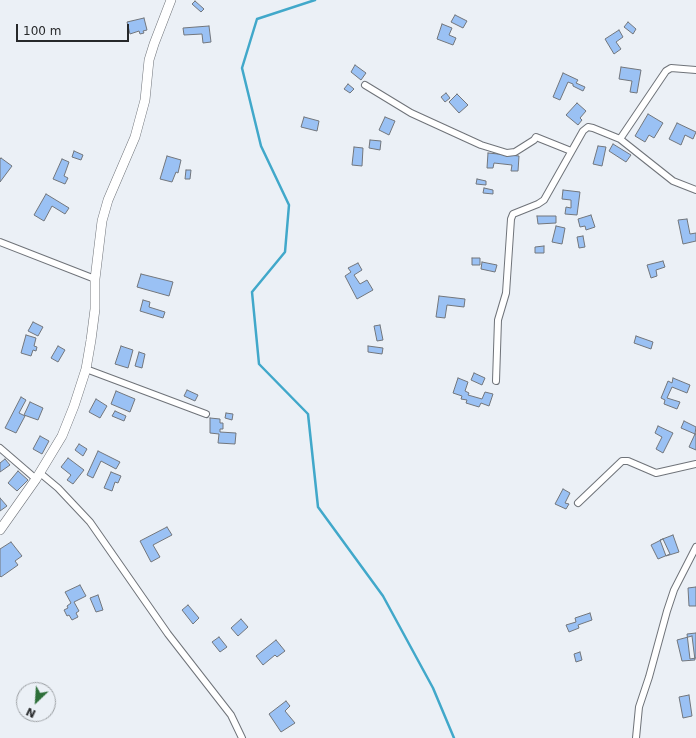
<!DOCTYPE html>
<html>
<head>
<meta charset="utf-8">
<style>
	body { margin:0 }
	#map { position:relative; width:696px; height:738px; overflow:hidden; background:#ebf0f6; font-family:"DejaVu Sans",sans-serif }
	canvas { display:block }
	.north { position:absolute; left:16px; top:682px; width:40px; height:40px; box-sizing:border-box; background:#ebf0f6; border:1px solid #9ca0a4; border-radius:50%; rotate:205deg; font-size:11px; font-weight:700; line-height:16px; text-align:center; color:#26282a }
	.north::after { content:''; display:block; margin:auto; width:14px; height:18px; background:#2d6f39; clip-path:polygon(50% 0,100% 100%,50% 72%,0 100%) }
	.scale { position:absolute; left:16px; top:24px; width:113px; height:18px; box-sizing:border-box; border:2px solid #26282a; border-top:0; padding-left:5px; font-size:12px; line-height:14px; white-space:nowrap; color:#26282a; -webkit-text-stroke:3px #ebf0f6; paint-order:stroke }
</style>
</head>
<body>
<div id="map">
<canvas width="696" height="738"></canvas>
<div class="north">N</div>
<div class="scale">100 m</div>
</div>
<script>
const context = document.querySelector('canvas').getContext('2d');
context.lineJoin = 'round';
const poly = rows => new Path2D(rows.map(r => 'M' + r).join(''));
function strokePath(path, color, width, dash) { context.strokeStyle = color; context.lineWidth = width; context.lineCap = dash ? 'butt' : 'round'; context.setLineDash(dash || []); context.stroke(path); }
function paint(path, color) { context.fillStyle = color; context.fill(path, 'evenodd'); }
strokePath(poly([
	[315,0,257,19,242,68,261,146,289,205,285,252,252,292,259,364,308,414,318,507,383,596,433,688,454,738]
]), '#41a8ca', 2.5);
const building = poly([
	[195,1,204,9,201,12,192,4,195,1],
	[455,15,467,21,463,28,451,22,455,15],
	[144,18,147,30,143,31,144,33,140,34,139,31,130,34,127,22,144,18],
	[628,22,636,29,633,34,624,27,628,22],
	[442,24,452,28,449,35,456,38,453,45,437,39,442,24],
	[209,26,211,42,203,43,202,34,184,35,183,28,209,26],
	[619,30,623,37,616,42,621,49,614,54,605,39,619,30],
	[355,65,366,73,361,80,351,72,355,65],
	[621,67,641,70,637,93,630,92,632,81,619,79,621,67],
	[563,73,578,80,576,83,585,87,583,91,573,86,573,84,568,82,560,100,553,97,563,73],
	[348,84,354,89,350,93,344,89,348,84],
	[446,93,450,98,445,102,441,97,446,93],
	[457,94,468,105,459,113,449,102,457,94],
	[577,103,586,111,580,118,582,120,578,125,566,115,577,103],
	[648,114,663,123,654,138,649,135,645,142,635,136,648,114],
	[304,117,319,121,317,131,301,127,304,117],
	[385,117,395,121,389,135,379,130,385,117],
	[677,123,696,132,693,139,685,135,681,145,669,139,677,123],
	[370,140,381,141,380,150,369,148,370,140],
	[613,144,631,155,626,162,609,151,613,144],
	[598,146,606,147,602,166,593,164,598,146],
	[354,147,363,148,362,166,352,165,354,147],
	[74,151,83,155,81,160,72,157,74,151],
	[488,153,519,156,518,171,511,171,512,165,494,163,493,168,487,168,488,153],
	[167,156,181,160,178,173,176,172,172,182,160,179,167,156],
	[1,158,12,166,0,182,0,159,1,158],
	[62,159,69,162,64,176,68,178,65,184,53,179,62,159],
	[186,170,191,170,190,179,185,179,186,170],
	[477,179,486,181,486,185,476,184,477,179],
	[484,188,493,190,493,194,483,193,484,188],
	[563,190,580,192,577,215,565,214,566,207,571,208,571,200,562,199,563,190],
	[46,194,69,208,65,214,52,206,44,221,34,215,46,194],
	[591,215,595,227,586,230,585,226,580,227,578,219,591,215],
	[537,216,556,216,556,223,538,224,537,216],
	[687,219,690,234,696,233,696,241,683,244,678,220,687,219],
	[556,226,565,228,562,244,552,242,556,226],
	[583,236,585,247,579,248,577,237,583,236],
	[544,246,544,253,535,253,535,247,544,246],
	[472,258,480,258,480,265,472,265,472,258],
	[663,261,665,267,656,270,657,276,651,278,647,265,663,261],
	[482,262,497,265,495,272,481,269,482,262],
	[358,263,362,270,354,275,360,284,367,280,373,290,357,299,345,276,351,272,348,268,358,263],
	[141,274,173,282,169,296,137,287,141,274],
	[439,296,465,299,464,307,447,305,445,318,436,317,439,296],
	[143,300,150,302,149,307,165,312,163,318,140,311,143,300],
	[33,322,43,327,38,336,28,331,33,322],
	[380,325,383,340,377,341,374,326,380,325],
	[26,335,36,338,34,346,37,347,36,351,33,350,31,356,21,353,26,335],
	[636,336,653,342,651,349,634,343,636,336],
	[58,346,65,350,58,362,51,358,58,346],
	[121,346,133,350,128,368,115,364,121,346],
	[368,346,383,348,382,354,368,352,368,346],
	[139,352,145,354,142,368,135,366,139,352],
	[474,373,485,378,482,385,471,380,474,373],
	[458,378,468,382,465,391,469,393,468,395,482,399,485,392,493,394,489,406,481,403,479,407,466,403,467,400,461,399,462,396,453,393,458,378],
	[673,378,690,385,687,393,672,387,667,398,680,402,677,409,664,404,665,400,661,398,668,381,672,383,673,378],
	[187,390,198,395,195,401,184,396,187,390],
	[116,391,135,399,130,412,111,404,116,391],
	[21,397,26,400,19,413,25,416,16,433,5,428,21,397],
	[96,399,107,406,100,418,89,412,96,399],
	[30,402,43,408,38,420,24,415,30,402],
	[115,411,126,416,124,421,112,416,115,411],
	[226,413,233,414,232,420,225,418,226,413],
	[210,418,220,419,220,423,223,423,223,429,220,429,220,432,236,433,235,444,218,443,219,434,210,433,210,418],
	[684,421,696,427,695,434,681,428,684,421],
	[658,426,673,433,663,453,656,449,662,437,655,433,658,426],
	[695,434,696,434,696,450,689,447,695,434],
	[40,436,49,441,42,454,33,449,40,436],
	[79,444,87,449,83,456,75,450,79,444],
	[98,451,120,462,116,469,101,461,93,478,87,475,98,451],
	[68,458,84,470,73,484,67,480,71,475,61,467,68,458],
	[5,459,10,465,0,472,0,463,5,459],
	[18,471,28,480,17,491,8,483,18,471],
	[111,472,121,476,118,483,115,482,112,491,104,488,111,472],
	[563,489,570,493,565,503,569,504,566,509,555,504,563,489],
	[0,498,7,506,0,511,0,498],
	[167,527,172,535,153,545,160,557,151,562,140,541,167,527],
	[673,535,679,552,666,556,660,540,673,535],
	[663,539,670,554,658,559,651,545,663,539],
	[11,542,22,556,15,561,18,565,1,577,0,576,0,549,11,542],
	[80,585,86,596,74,602,79,611,76,613,78,617,72,620,69,615,67,616,64,610,68,608,67,606,71,603,65,592,80,585],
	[696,587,696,606,689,606,688,588,696,587],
	[98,595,103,610,96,612,90,598,98,595],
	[188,605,199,618,193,624,182,610,188,605],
	[590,613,592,620,578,625,579,628,569,632,566,625,576,622,575,618,590,613],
	[241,619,248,627,238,636,231,628,241,619],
	[696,633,696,658,690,659,687,634,696,633],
	[692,636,695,660,682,661,677,640,692,636],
	[219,637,227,647,220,652,212,642,219,637],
	[276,640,285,651,277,657,275,655,263,665,256,656,276,640],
	[580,652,582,660,576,662,574,654,580,652],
	[689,695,692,716,683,718,679,697,689,695],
	[286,701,290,706,285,711,295,723,281,732,269,714,286,701]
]);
paint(building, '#9ac1f4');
strokePath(building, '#72767c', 1);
const street = poly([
	[365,85,411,113,481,145,507,153,515,152,534,140,536,137,571,151],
	[620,139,666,71,671,68,696,70],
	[0,242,95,279],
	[86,369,206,414],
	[496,381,498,320,506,293,511,219,513,214,538,204,544,200,583,131,588,127,593,128,620,139,673,181,696,190],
	[0,448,36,479],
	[40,473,58,488,90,522,168,634,231,715,242,738],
	[578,503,622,461,628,461,656,473,696,464],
	[636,738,639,707,649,677,667,611,674,590,696,547]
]);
const secondary = poly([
	[0,530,36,479,62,436,74,406,86,369,91,340,95,309,95,279,102,221,108,200,135,137,145,100,149,60,154,44,171,0]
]);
strokePath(street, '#6f7379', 8);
strokePath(secondary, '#6f7379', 10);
strokePath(street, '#fff', 6);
strokePath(secondary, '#fff', 9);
</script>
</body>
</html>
